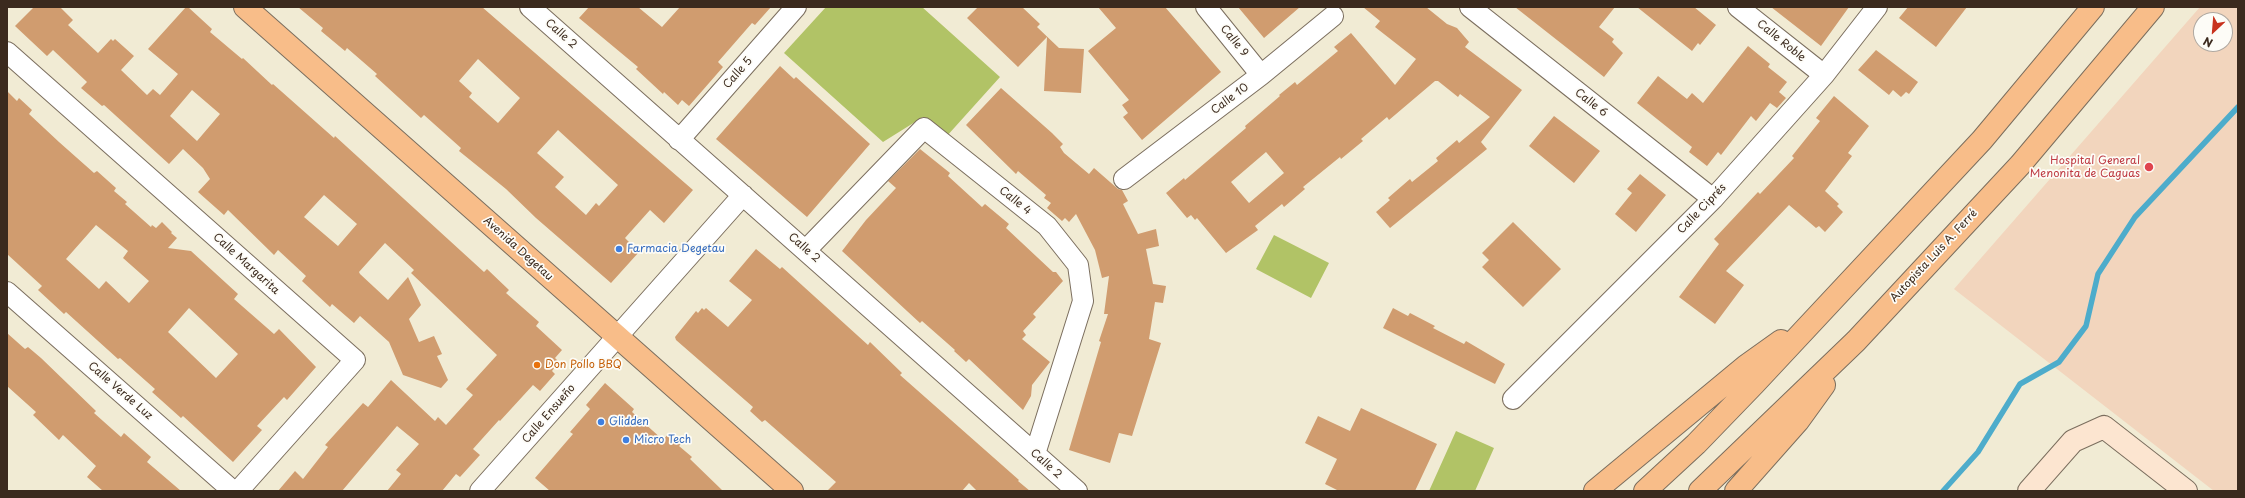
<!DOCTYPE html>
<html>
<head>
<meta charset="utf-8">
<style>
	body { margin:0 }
	#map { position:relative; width:2245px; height:498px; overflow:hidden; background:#f1ebd4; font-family:"Playpen Sans",sans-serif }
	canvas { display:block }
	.frame { position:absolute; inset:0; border:8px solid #3b2a1e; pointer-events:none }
	.north { position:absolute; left:2193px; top:12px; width:40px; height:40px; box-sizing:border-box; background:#fdfcf7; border:1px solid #afa8a0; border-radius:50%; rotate:206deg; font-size:11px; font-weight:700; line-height:16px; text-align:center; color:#3b2a1e }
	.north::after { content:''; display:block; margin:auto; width:14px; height:18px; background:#c8321e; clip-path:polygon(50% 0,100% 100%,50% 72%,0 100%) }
</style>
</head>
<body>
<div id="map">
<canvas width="2245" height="498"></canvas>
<div class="frame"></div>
<div class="north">N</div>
</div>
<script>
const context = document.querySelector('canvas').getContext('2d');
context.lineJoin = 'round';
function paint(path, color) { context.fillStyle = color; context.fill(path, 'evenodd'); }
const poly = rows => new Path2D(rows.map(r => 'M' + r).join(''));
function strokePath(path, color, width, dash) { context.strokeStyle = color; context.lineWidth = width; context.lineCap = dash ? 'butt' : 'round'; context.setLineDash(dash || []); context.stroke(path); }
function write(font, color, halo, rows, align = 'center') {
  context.font = font + ' "Playpen Sans",sans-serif'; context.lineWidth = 3.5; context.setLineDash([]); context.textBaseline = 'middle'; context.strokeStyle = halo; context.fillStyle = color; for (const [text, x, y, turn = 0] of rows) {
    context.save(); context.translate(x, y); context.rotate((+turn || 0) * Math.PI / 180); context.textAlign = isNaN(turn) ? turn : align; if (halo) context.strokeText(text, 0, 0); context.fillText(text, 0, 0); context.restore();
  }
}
paint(poly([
	[2200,7,2238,7,2238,491,2214,491,1954,289],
	[2201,20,2225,20,2225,44,2201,44]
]), '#f2d5bd');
paint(poly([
	[826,7,922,7,1000,77,946,137,923,117,883,142,784,53],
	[1274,235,1329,263,1311,298,1256,269],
	[1456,431,1494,448,1475,491,1429,491]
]), '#b1c366');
strokePath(poly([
	[1943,491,1978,452,2020,384,2059,362,2086,326,2098,274,2135,217,2238,107]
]), '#4daccb', 5.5);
paint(poly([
	[34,7,60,7,73,20,68,25,98,53,111,39,113,41,115,39,134,56,121,70,147,95,153,89,160,95,178,74,148,49,186,7,188,7,212,29,210,32,242,59,243,58,272,85,273,84,334,138,335,136,484,272,487,269,509,290,506,293,539,322,536,326,562,350,555,358,559,362,552,371,555,374,540,391,533,385,500,421,499,420,473,449,480,455,460,477,456,474,442,491,387,491,401,474,396,470,419,444,397,426,342,491,278,491,295,471,303,479,328,447,325,445,363,403,368,407,391,380,435,421,438,417,446,425,473,395,466,389,497,355,411,273,414,270,385,243,359,272,360,274,388,300,408,277,421,305,409,319,419,342,434,336,442,354,437,356,448,380,441,388,403,375,389,342,360,316,354,323,332,304,330,307,302,281,306,276,278,250,274,255,228,210,224,215,198,192,210,179,203,168,183,149,169,164,104,105,102,106,81,88,87,82,53,50,47,56,15,26],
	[192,90,220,114,197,141,170,116],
	[324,195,357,224,338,246,304,217],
	[298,7,482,7,693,190,664,223,650,210,625,238,639,252,611,283,536,218,506,189,459,151,461,148,424,115,421,118,375,76,377,74,347,48,345,51,321,31,323,28],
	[478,59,520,98,498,123,469,97,472,93,459,81],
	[558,130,618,185,599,206,596,203,586,215,555,187,564,177,537,153],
	[589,7,638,7,662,27,680,7,771,7,755,25,752,23,718,62,723,67,689,106,682,100,678,105,664,92,663,94,636,69,638,67,579,18],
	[978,7,1022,7,1040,24,1037,27,1059,48,1084,49,1081,93,1044,91,1047,37,1018,67,967,18],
	[1098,7,1165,7,1221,72,1142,140,1123,117,1128,113,1122,105,1129,100,1088,51,1116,28],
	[1238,7,1300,7,1264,38],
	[1363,7,1426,7,1447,24,1457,28,1469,42,1465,47,1522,90,1481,142,1487,149,1390,228,1376,212,1390,200,1388,198,1410,179,1412,182,1438,161,1436,158,1457,140,1459,143,1490,117,1460,94,1458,97,1438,81,1435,81,1389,120,1387,117,1361,139,1363,141,1341,159,1340,157,1303,187,1305,189,1284,207,1282,204,1255,226,1258,230,1226,253,1197,218,1195,220,1191,215,1187,218,1166,193,1184,178,1185,180,1246,128,1245,126,1280,96,1279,95,1295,82,1297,85,1338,51,1334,47,1351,33,1395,85,1416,59,1375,27,1380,21],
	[1266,152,1284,173,1249,203,1231,182],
	[1515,7,1615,7,1599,27,1614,39,1612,42,1623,53,1604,77],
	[1637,7,1694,7,1716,25,1700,45,1698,43,1692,51],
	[1771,7,1849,7,1821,46],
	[1908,7,1967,7,1936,47,1899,18],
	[1748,46,1770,64,1768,67,1787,82,1779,92,1786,98,1777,108,1770,103,1756,121,1751,116,1721,155,1718,152,1707,166,1689,152,1692,147,1637,103,1658,76,1687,99,1692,93,1703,103],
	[1876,50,1918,82,1909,94,1906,92,1901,97,1893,90,1889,95,1858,70],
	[780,66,794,79,796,77,870,144,807,217,716,139],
	[1001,88,1052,133,1063,144,1060,147,1064,153,1089,174,1094,168,1118,189,1122,190,1128,201,1123,204,1138,234,1156,229,1159,246,1146,249,1153,284,1166,286,1163,303,1155,302,1149,339,1161,343,1132,436,1119,433,1110,463,1069,450,1101,342,1099,341,1108,314,1104,314,1109,276,1102,278,1095,250,1076,214,1069,222,1065,218,1062,221,1047,208,1051,203,1044,198,1046,195,1018,171,1016,174,966,125],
	[7,91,17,101,19,98,32,110,29,114,59,142,94,173,97,171,116,188,114,191,127,202,125,204,151,227,152,225,156,228,162,222,172,232,171,233,177,238,168,248,191,251,238,294,234,299,274,334,279,329,316,367,287,400,284,397,257,426,262,430,233,462,183,416,181,418,152,392,155,389,120,358,118,359,66,312,64,314,38,290,42,286,7,254],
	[96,225,128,251,123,258,149,281,129,303,106,281,99,289,66,259],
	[189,308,238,354,216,378,168,332],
	[1834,96,1869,126,1848,153,1852,156,1825,191,1839,204,1837,206,1843,212,1825,232,1819,226,1816,228,1789,205,1726,271,1744,285,1715,324,1679,297,1719,244,1714,239,1758,192,1760,194,1794,158,1792,156,1820,121,1816,118],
	[1554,116,1600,151,1574,183,1529,146],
	[920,149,950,173,948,176,982,207,985,204,1009,224,1006,228,1053,272,1056,272,1063,281,1033,314,1036,317,1023,331,1026,335,1022,339,1050,362,1032,385,1031,396,1023,410,969,359,966,362,954,351,955,350,922,321,920,323,842,251,866,220,896,188,888,181],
	[1640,174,1666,195,1636,232,1615,214,1632,193,1627,189],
	[1513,222,1561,269,1523,307,1482,267,1489,260,1482,253],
	[756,249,780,269,782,267,868,345,870,342,902,373,900,375,1019,480,1018,481,1030,491,977,491,969,483,962,491,827,491,836,482,765,420,762,422,750,411,753,407,676,340,675,337,696,311,698,313,702,308,704,310,706,308,728,327,752,300,729,281],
	[1393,308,1408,316,1410,313,1435,326,1433,328,1464,344,1466,341,1505,364,1495,384,1383,328],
	[7,333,25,349,28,347,41,358,96,411,94,413,121,437,124,433,151,457,147,462,181,491,103,491,87,477,96,466,63,435,59,440,33,415,36,412,7,386],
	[605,383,634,409,632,412,663,440,669,433,681,444,679,446,692,457,690,459,723,491,550,491,535,478,573,434,570,432,590,409,586,405],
	[1361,408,1437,444,1415,491,1339,491,1325,484,1337,459,1305,443,1318,416,1350,431]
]), '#d09c6f');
const street = poly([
	[530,7,1077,491],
	[1206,7,1261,75],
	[1470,7,1713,199],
	[1738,7,1824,75],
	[7,52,355,360,238,491],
	[679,140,796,7],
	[1124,179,1261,75,1333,16],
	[806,250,924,128,1047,226,1078,265,1083,301,1035,454],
	[7,292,233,491],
	[1513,399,1713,199,1824,75,1877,7],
	[480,491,743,195]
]);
const secondary = poly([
	[2029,491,2073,441,2104,427,2186,491]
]);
const primary = poly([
	[245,7,792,491]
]);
const highway = poly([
	[1595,491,1746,366,1781,341],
	[1645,491,1696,444,1754,384,1982,140,2093,7],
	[1700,491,1856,341,2020,165,2153,7],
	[1736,491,1798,421,1824,385]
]);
strokePath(street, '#7b6e5e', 22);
strokePath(secondary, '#7b6e5e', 24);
strokePath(primary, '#7b6e5e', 24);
strokePath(highway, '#7b6e5e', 24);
strokePath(street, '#fff', 20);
strokePath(secondary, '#fce5d0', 22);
strokePath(primary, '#f8bd89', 22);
strokePath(highway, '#f8bd89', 22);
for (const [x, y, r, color] of [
	[2149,167,5,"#e0444e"],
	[619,249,4,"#3f7fe0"],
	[537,365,4,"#e8710a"],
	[601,422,4,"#3f7fe0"],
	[626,440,4,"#3f7fe0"]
]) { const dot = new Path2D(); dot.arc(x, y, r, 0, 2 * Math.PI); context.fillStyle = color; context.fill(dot); strokePath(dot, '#fdfcf7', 1.5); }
write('11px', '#3b2a1e', '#fdfcf7', [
	["Calle 2",561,34,42],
	["Calle 9",1234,41,51],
	["Calle Roble",1781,41,39],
	["Calle 5",738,73,-49],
	["Calle 10",1230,99,-37],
	["Calle 6",1591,103,38],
	["Calle 4",1015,201,39],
	["Calle Ciprés",1702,209,-46],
	["Calle 2",804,248,41],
	["Avenida Degetau",518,249,42],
	["Autopista Luis A. Ferré",1934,256,-47],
	["Calle Margarita",246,264,42],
	["Calle Verde Luz",120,391,41],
	["Calle Ensueño",549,414,-49],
	["Calle 2",1046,464,42]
]);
write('11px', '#be3a42', '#fdfcf7', [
	["Hospital General",2140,161],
	["Menonita de Caguas",2140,174]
], 'right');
write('11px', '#366cbe', '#fdfcf7', [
	["Farmacia Degetau",627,249],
	["Glidden",609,422],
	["Micro Tech",634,440]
], 'left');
write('11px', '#c56008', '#fdfcf7', [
	["Don Pollo BBQ",545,365]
], 'left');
</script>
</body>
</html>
